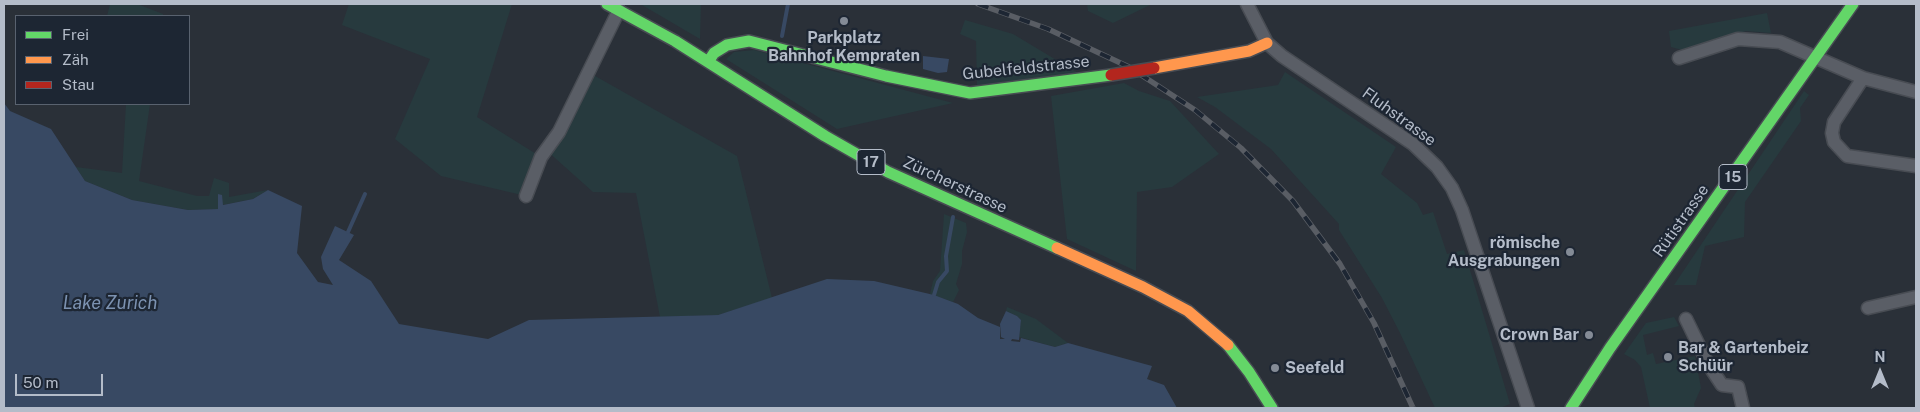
<!DOCTYPE html>
<html>
<head>
<meta charset="utf-8">
<style>
	body { margin:0 }
	#map { position:relative; width:1920px; height:412px; overflow:hidden; background:#2a3038; font-family:"Public Sans",sans-serif }
	canvas { display:block }
	.frame { position:absolute; inset:0; border:5px solid #b4bcc9; pointer-events:none }
	.legend { position:absolute; left:15px; top:15px; width:175px; height:90px; box-sizing:border-box; background:#1d2633; border:1px solid #59626f; margin:0; padding:6px 9px; list-style:none; font-size:15px; color:#b4bcc9 }
	.legend li { display:flex; align-items:center; gap:10px; height:25px }
	.legend b { width:25px; border:1px solid #59626f }
	.north { position:absolute; left:1855px; top:347px; width:50px; height:50px; -webkit-text-stroke:4px #1d2633; paint-order:stroke; rotate:0deg; font-size:14px; font-weight:700; line-height:20px; text-align:center; color:#b4bcc9 }
	.north::after { content:''; display:block; margin:auto; width:18px; height:22px; background:#b4bcc9; clip-path:polygon(50% 0,100% 100%,50% 72%,0 100%) }
	.scale { position:absolute; left:15px; top:374px; width:88px; height:22px; box-sizing:border-box; border:2px solid #b4bcc9; border-top:0; padding-left:6px; font-size:15px; line-height:18px; white-space:nowrap; color:#b4bcc9; -webkit-text-stroke:4px #1d2633; paint-order:stroke }
</style>
</head>
<body>
<div id="map">
<canvas width="1920" height="412"></canvas>
<div class="frame"></div>
<ul class="legend">
<li><b style="height:6px;background:#63d668"></b>Frei</li>
<li><b style="height:6px;background:#ff974d"></b>Zäh</li>
<li><b style="height:6px;background:#b3261e"></b>Stau</li>
</ul>
<div class="north">N</div>
<div class="scale">50 m</div>
</div>
<script>
const context = document.querySelector('canvas').getContext('2d');
context.lineJoin = 'round';
function paint(path, color) { context.fillStyle = color; context.fill(path, 'evenodd'); }
const poly = rows => new Path2D(rows.map(r => 'M' + r).join(''));
function strokePath(path, color, width, dash) { context.strokeStyle = color; context.lineWidth = width; context.lineCap = dash ? 'butt' : 'round'; context.setLineDash(dash || []); context.stroke(path); }
function write(font, color, halo, rows, align = 'center') {
  context.font = font + ' "Public Sans",sans-serif'; context.lineWidth = 4.5; context.setLineDash([]); context.textBaseline = 'middle'; context.strokeStyle = halo; context.fillStyle = color; for (const [text, x, y, turn = 0] of rows) {
    context.save(); context.translate(x, y); context.rotate((+turn || 0) * Math.PI / 180); context.textAlign = isNaN(turn) ? turn : align; if (halo) context.strokeText(text, 0, 0); context.fillText(text, 0, 0); context.restore();
  }
}
paint(poly([
	[110,4,137,4,163,14,163,16,107,16],
	[349,4,512,4,477,117,541,157,526,196,441,176,395,139,430,59,342,25],
	[639,4,701,4,700,39,642,5],
	[1087,4,1152,4,1113,23,1088,11],
	[1767,13,1771,33,1746,31,1686,51,1671,47,1669,31],
	[965,20,1013,34,1078,73,977,85,976,41,960,34],
	[754,50,953,103,837,129,726,59,734,52],
	[588,72,737,156,772,298,718,315,660,317,636,193,593,192,546,150],
	[1285,72,1396,147,1381,174,1417,203,1423,215,1433,212,1447,254,1464,250,1510,404,1500,408,1435,408,1400,333,1382,298,1339,230,1339,224,1271,149,1215,107,1197,97,1278,85],
	[1124,83,1139,91,1170,101,1219,154,1172,187,1137,192,1136,271,1067,239,1051,96],
	[1804,91,1809,95,1800,108,1801,121,1745,202,1744,237,1705,246,1696,285,1674,285],
	[126,104,150,104,139,181,197,196,209,196,214,178,229,183,229,197,268,190,253,199,222,205,218,194,218,209,188,210,132,200,85,181,76,167,122,173],
	[944,214,966,223,967,232,962,251,962,264,956,284,959,290,953,302,930,294,933,281,940,271],
	[1007,307,1036,319,1068,343,1055,347,1019,337,1021,320,1017,316,1006,311],
	[1674,317,1679,326,1643,335,1647,355,1653,353,1656,364,1695,356,1701,388,1694,404,1695,408,1650,408,1641,367,1635,360,1624,354,1646,323]
]), '#273a3e');
paint(poly([
	[923,56,949,59,947,72,938,73,923,69],
	[4,103,10,111,51,129,85,181,132,200,188,210,218,209,218,194,222,195,223,205,253,199,268,190,302,206,297,253,318,282,333,285,323,269,321,257,335,226,354,235,339,260,371,281,399,324,488,339,529,320,718,315,827,279,874,281,934,295,958,304,978,318,1000,327,1000,339,1005,339,1001,337,1000,324,1006,311,1017,316,1021,320,1019,340,1012,339,1011,341,1020,342,1021,338,1055,347,1068,343,1152,366,1147,379,1164,385,1177,408,4,408]
]), '#384963');
strokePath(poly([
	[782,36,788,4],
	[348,232,365,194],
	[934,295,938,282,947,271,946,256,953,217]
]), '#384963', 4);
const street = poly([
	[1247,4,1267,43,1282,56,1413,144,1437,167,1452,188,1462,210,1528,408],
	[1679,58,1738,39,1780,42,1863,78,1916,92],
	[1863,78,1834,122,1832,133,1834,142,1847,156,1916,166],
	[526,196,541,157,559,132,619,10],
	[1868,308,1916,297],
	[1686,319,1708,364,1722,385,1738,387,1743,408]
]);
const fast = poly([
	[607,4,675,41,825,136,888,172,1057,248],
	[708,62,714,53,727,45,749,41,886,76,970,93,1111,75],
	[1228,345,1249,372,1272,408],
	[1571,408,1610,348,1853,4]
]);
const slow = poly([
	[1154,68,1249,51,1267,43],
	[1057,248,1143,287,1188,311,1228,345]
]);
strokePath(street, '#484c53', 15);
strokePath(fast, '#484c53', 14);
strokePath(slow, '#484c53', 14);
strokePath(street, '#5a5e66', 12);
strokePath(fast, '#63d668', 11);
strokePath(slow, '#ff974d', 11);
const rail = poly([
	[978,4,1048,29,1129,67,1195,110,1241,148,1293,201,1340,264,1374,323,1413,408]
]);
strokePath(rail, '#595d64', 5.5);
strokePath(rail, '#1d2633', 4, [11]);
const jamBridge = poly([
	[1111,75,1154,68]
]);
strokePath(jamBridge, '#484c53', 14, []);
strokePath(jamBridge, '#b3261e', 11);
for (const [x, y, r, color] of [
	[844,21,5,"#848b96"],
	[1570,252,5,"#848b96"],
	[1589,335,5,"#848b96"],
	[1668,357,5,"#848b96"],
	[1275,368,5,"#848b96"]
]) { const dot = new Path2D(); dot.arc(x, y, r, 0, 2 * Math.PI); context.fillStyle = color; context.fill(dot); strokePath(dot, '#1d2633', 2); }
for (const [x, y, w] of [
	[871,162,28],
	[1733,177,28]
]) { const box = new Path2D(); box.roundRect(x - w / 2, y - 12.5, w, 25, 4); context.fillStyle = '#1d2633'; context.fill(box); strokePath(box, '#b4bcc9', 1); }
write('bold 15px', '#b4bcc9', null, [
	["17",871,162],
	["15",1733,177]
]);
write('bold 16px', '#b4bcc9', '#1d2633', [
	["Parkplatz",844,38,"center"],
	["Bahnhof Kempraten",844,56,"center"],
	["römische",1560,243],
	["Ausgrabungen",1560,261],
	["Crown Bar",1579,335],
	["Bar & Gartenbeiz",1678,348,"left"],
	["Schüür",1678,366,"left"],
	["Seefeld",1285,368,"left"]
], 'right');
write('16px', '#b4bcc9', '#1d2633', [
	["Gubelfeldstrasse",1026,68,-6],
	["Fluhstrasse",1399,117,36],
	["Zürcherstrasse",955,185,25],
	["Rütistrasse",1681,221,-55]
]);
write('italic 18px', '#7c92b1', '#1d2633', [
	["Lake Zurich",110,303]
]);
</script>
</body>
</html>
